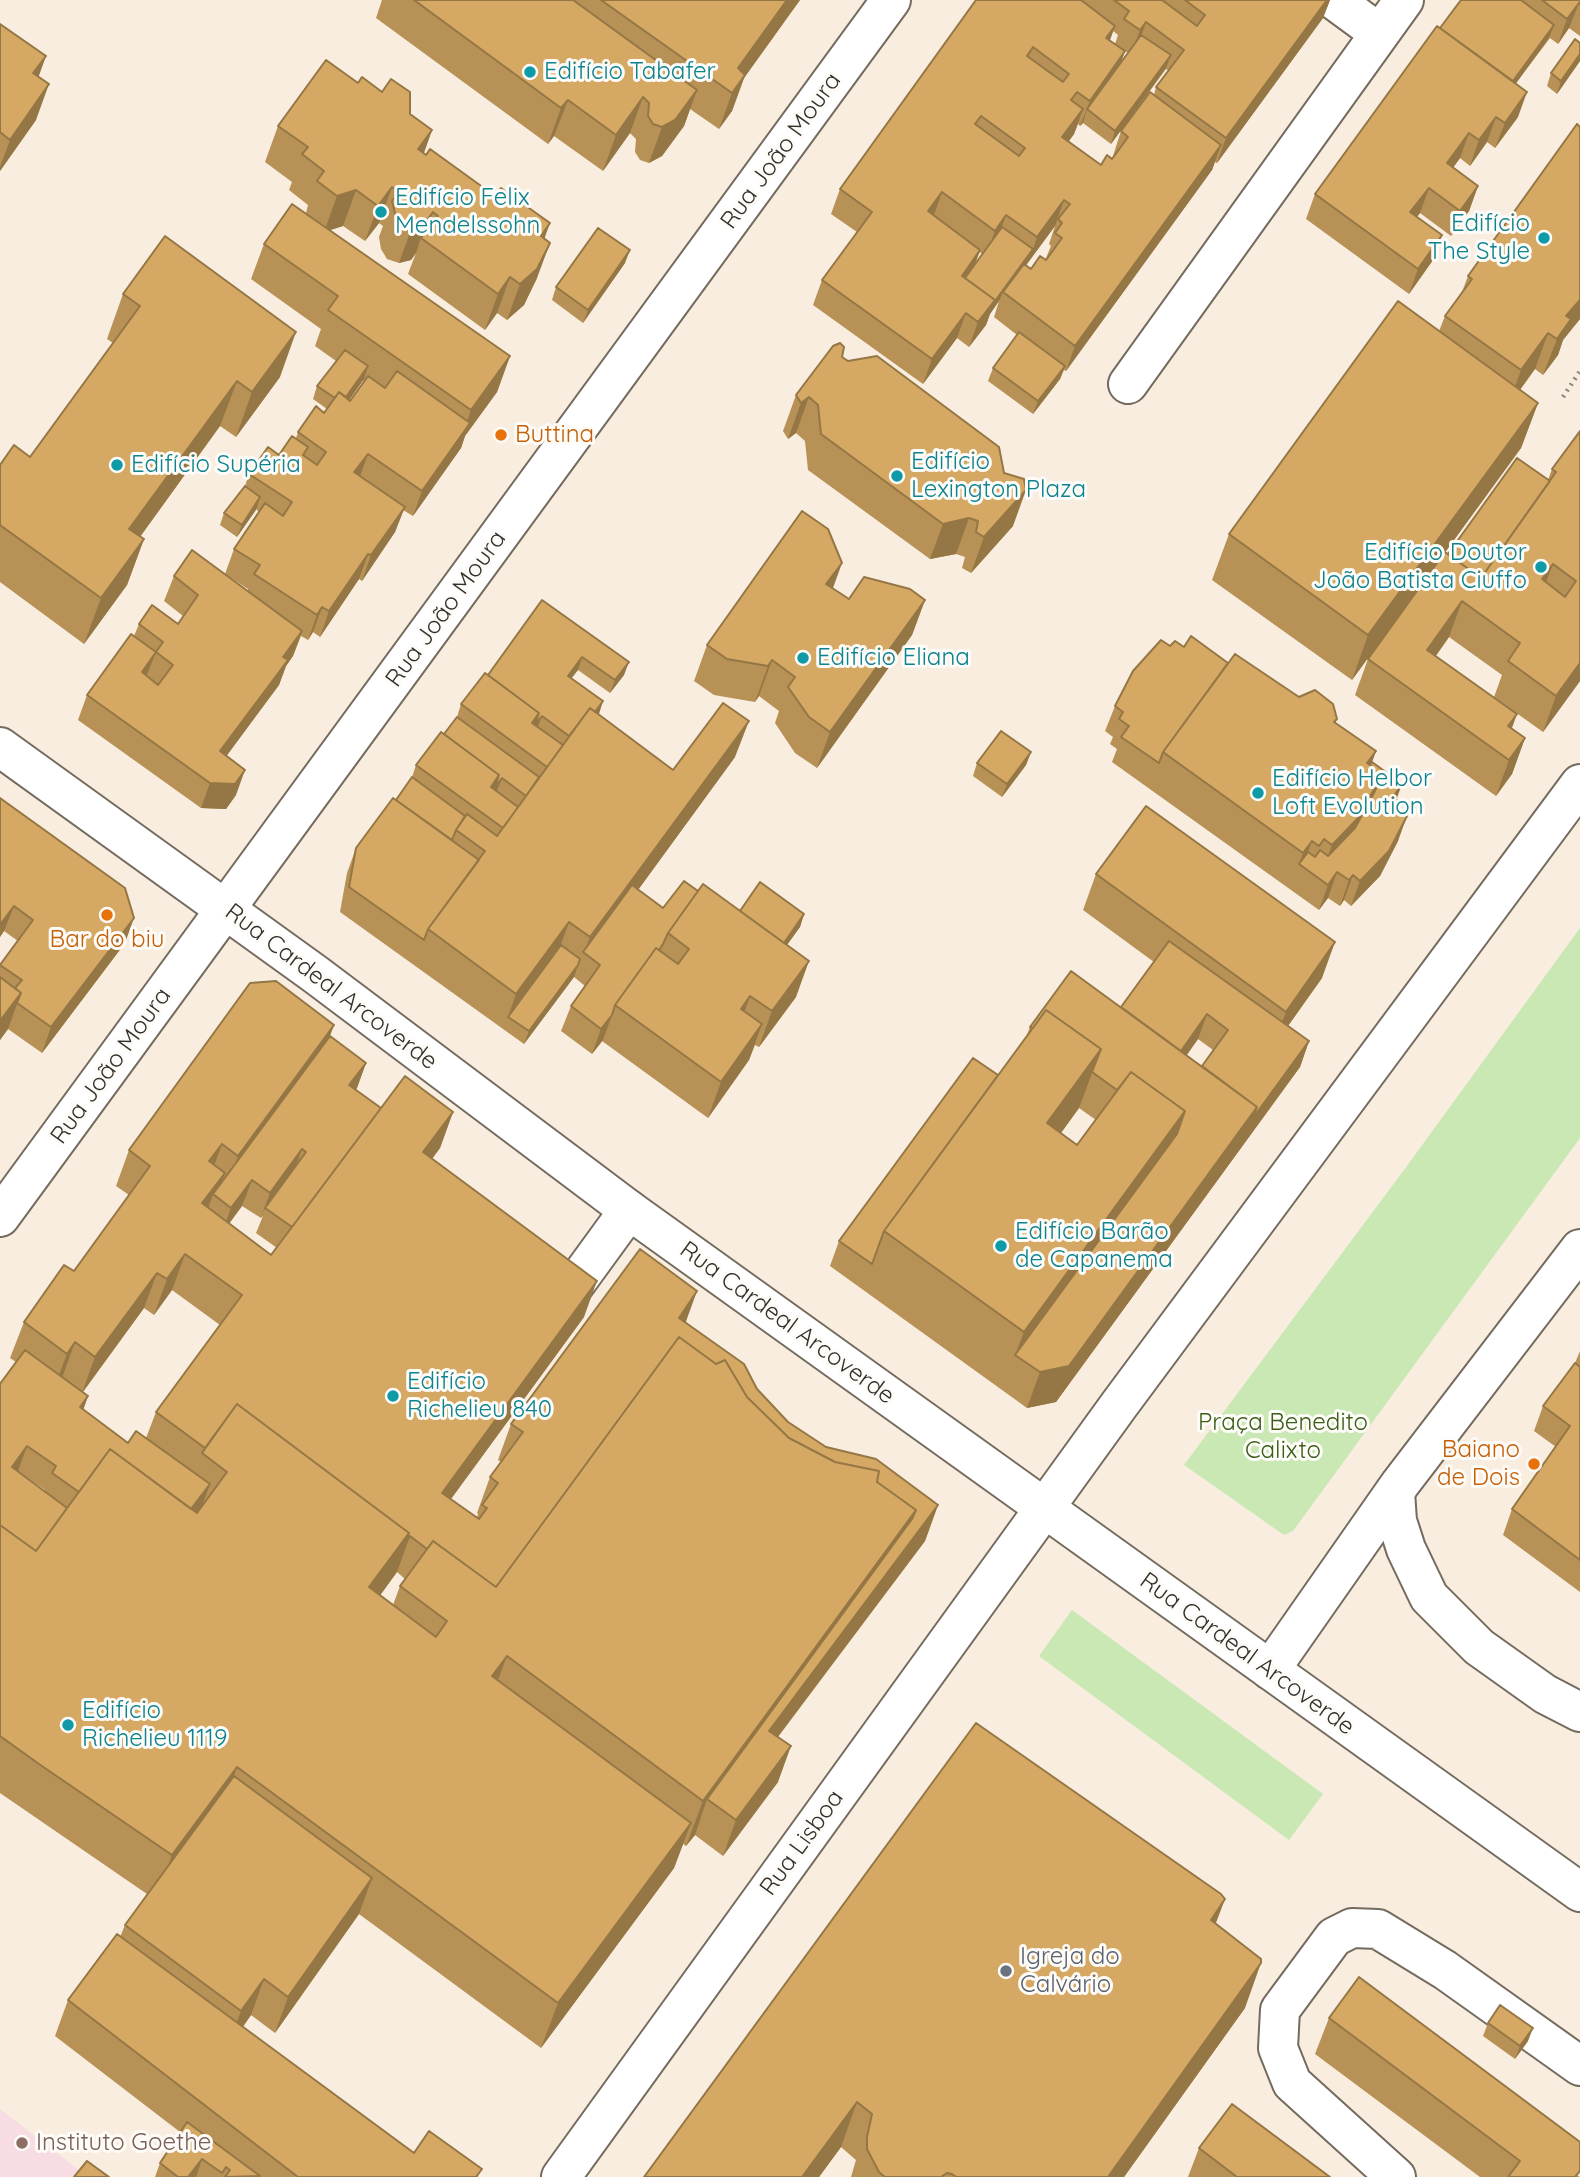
<!DOCTYPE html>
<html>
<head>
<meta charset="utf-8">
<style>
	body { margin:0 }
	canvas { display:block; background:#f8edde }
</style>
</head>
<body>
<canvas width="1580" height="2177"></canvas>
<script>
const context = document.querySelector('canvas').getContext('2d');
context.lineJoin = 'round';
function paint(path, color) { context.fillStyle = color; context.fill(path, 'evenodd'); }
const poly = rows => new Path2D(rows.map(r => 'M' + r).join(''));
function strokePath(path, color, width, dash) { context.strokeStyle = color; context.lineWidth = width; context.lineCap = dash ? 'butt' : 'round'; context.setLineDash(dash || []); context.stroke(path); }
function write(font, color, halo, rows, align = 'center') {
  context.font = font + ' Quicksand,sans-serif'; context.lineWidth = 6; context.setLineDash([]); context.textBaseline = 'middle'; context.strokeStyle = halo; context.fillStyle = color; for (const [text, x, y, turn = 0] of rows) {
    context.save(); context.translate(x, y); context.rotate((+turn || 0) * Math.PI / 180); context.textAlign = isNaN(turn) ? turn : align; if (halo) context.strokeText(text, 0, 0); context.fillText(text, 0, 0); context.restore();
  }
}
paint(poly([
	[0,2109,88,2177,0,2177]
]), '#f7dde3');
paint(poly([
	[1580,928,1580,1138,1293,1531,1284,1535,1184,1465,1404,1170],
	[1072,1610,1323,1794,1289,1840,1039,1656]
]), '#c9e8b4');
const minor = poly([
	[1334,0,1379,33],
	[1128,384,1404,0],
	[0,1217,891,0],
	[554,1313,629,1210],
	[1270,1670,1400,1484,1580,1249],
	[561,2177,1119,1405,1580,784],
	[1396,2177,1292,2083,1278,2048,1280,2010,1334,1937,1352,1928,1378,1929,1445,1970,1580,2066]
]);
const major = poly([
	[0,747,315,974,629,1210,1580,1892],
	[1395,1492,1397,1521,1406,1549,1429,1597,1479,1647,1545,1694,1580,1712]
]);
strokePath(minor, '#746b5e', 42);
strokePath(major, '#746b5e', 42);
strokePath(poly([
	[1563,397,1580,371]
]), '#8e877d', 4.5, [2, 5]);
strokePath(minor, '#fff', 38);
strokePath(major, '#fff', 38);
paint(poly([
	[382,0,800,0,744,78,732,111,719,129,690,109,684,126,662,156,649,163,640,160,635,152,636,139,630,133,603,171,554,136,548,144,376,18],
	[976,0,1330,0,1323,18,1217,163,1215,162,1212,170,1066,371,1064,370,1060,379,1033,414,988,381,993,368,1017,335,994,317,999,301,990,314,986,325,969,347,957,338,923,384,813,305,822,280,857,232,831,214,840,189],
	[1113,31,1118,35,1115,44,1110,40],
	[1117,45,1128,53,1121,63,1125,51],
	[1166,69,1169,71,1156,87,1154,95,1121,131,1112,159,1101,165,1069,141,1074,134,1078,124,1080,126,1083,123,1111,144],
	[1055,226,1049,244,1051,246,1046,258,1047,259,1031,269,1026,265],
	[980,252,982,254,975,263],
	[1461,0,1580,0,1580,36,1569,28,1558,44,1550,38,1516,83,1518,117,1495,148,1487,142,1470,166,1460,158,1453,168,1478,186,1469,211,1451,236,1420,213,1417,217,1442,235,1433,260,1409,294,1306,219,1315,194],
	[0,24,46,56,38,77,36,120,0,171],
	[1580,43,1580,61,1557,94,1547,86,1551,73],
	[358,83,410,114,432,130,424,153,544,238,537,278,524,305,507,320,497,313,485,330,408,274,416,253,411,260,399,263,387,259,381,249,379,237,383,226,379,223,365,241,343,226,330,230,510,356,497,392,465,436,461,448,413,516,403,510,395,532,362,581,359,579,320,637,313,632,308,640,301,636,293,656,286,666,279,685,226,756,236,795,226,809,201,808,78,720,87,695,134,636,139,624,178,624,183,616,164,601,174,576,248,591,248,589,225,574,234,549,259,512,256,509,237,537,220,525,224,513,245,486,249,474,279,455,296,438,298,432,324,413,327,409,313,399,317,386,336,361,315,346,321,329,251,279,264,244,306,213,308,205,289,190,292,182,265,162,278,126],
	[363,380,364,381,350,401,349,400],
	[1580,127,1580,319,1563,340,1558,355,1543,375,1535,369,1520,390,1538,403,1521,448,1352,680,1212,580,1229,534,1439,331,1445,316,1462,292,1468,276],
	[625,263,583,323,552,300,556,287],
	[123,294,280,377,236,437,220,426,140,537,144,539,127,585,84,644,0,582,0,465,30,457,113,343,107,339],
	[842,357,1013,526,971,573,962,568,965,557,956,554,930,559,808,470,805,441,796,433,788,439,783,431,796,395],
	[1580,431,1580,681,1543,732,1494,697,1502,675,1449,637,1436,656,1511,728,1525,738,1512,774,1496,796,1355,695,1368,659,1448,554,1548,480,1552,469],
	[833,589,849,599,925,600,912,635,817,768,795,753,775,723,779,711,759,696,755,702,714,695,694,681,707,645],
	[542,600,624,675,610,693,578,670,571,678,598,715,673,770,735,757,638,890,663,908,698,891,740,911,804,914,800,927,787,945,796,997,759,1047,755,1045,749,1060,708,1118,602,1041,603,1040,592,1054,561,1031,571,1006,585,986,574,977,524,1044,340,912,347,873,356,848,396,800,412,777,416,765,444,734,457,717,461,704,488,675],
	[1170,646,1184,647,1228,663,1299,697,1337,719,1335,723,1376,751,1372,762,1396,800,1399,810,1398,841,1380,876,1351,906,1344,900,1340,906,1328,898,1319,910,1112,762,1117,749,1110,744,1113,737,1105,731,1115,706],
	[1031,752,1026,765,1002,797,973,776,977,763],
	[0,798,125,943,42,1053,8,1029,0,1040,0,966,18,941,4,931,0,937],
	[1096,874,1322,978,1288,1026,1309,1041,1300,1067,1056,1402,1027,1408,830,1266,839,1241,998,1075,1026,1037,1030,1027,1121,1007,1154,962,1083,910],
	[1198,1039,1213,1050,1202,1066,1187,1055],
	[1079,1108,1096,1120,1077,1145,1061,1133],
	[330,1036,366,1063,356,1090,381,1108,453,1112,440,1148,432,1159,584,1317,451,1499,477,1518,478,1514,477,1513,490,1477,501,1462,498,1460,511,1424,686,1323,757,1389,788,1422,826,1447,938,1505,925,1541,778,1737,778,1782,723,1856,695,1835,686,1846,683,1844,674,1868,541,2048,359,1914,275,2033,251,2015,243,2027,414,2153,479,2177,155,2177,160,2163,180,2132,55,2036,68,2000,120,1937,125,1925,147,1894,0,1793,0,1384,16,1362,10,1358,24,1322,74,1271,129,1195,116,1186,129,1150],
	[242,1206,261,1218,263,1216,256,1233,277,1248,271,1255,229,1224],
	[172,1290,220,1325,156,1412,146,1438,128,1443,83,1410,88,1396,83,1392,144,1308,154,1315],
	[18,1471,45,1490,45,1492,17,1472],
	[397,1572,405,1579,400,1586,393,1605,380,1595],
	[1580,1351,1580,1592,1503,1535,1512,1509,1556,1447,1534,1431,1543,1406,1575,1363],
	[1216,1924,1245,2008,1124,2177,851,2177,856,2160,841,2147,819,2177,644,2177],
	[1329,2018,1580,2177,1480,2177,1315,2054],
	[1488,2023,1528,2041,1515,2059,1483,2036],
	[1199,2148,1330,2177,1188,2177]
]), '#b79155');
paint(poly([
	[787,0,800,0,744,78,732,111,719,129,732,93,738,68],
	[1327,0,1330,0,1323,18,1217,163,1226,138],
	[1579,3,1569,28,1558,44,1567,19],
	[1146,22,1137,48,1131,55,1140,30],
	[1554,25,1549,38,1501,104,1506,91],
	[1115,26,1106,51,1106,38],
	[1125,51,1116,76,1087,109,1083,123,1080,126,1090,101],
	[1580,54,1580,61,1557,94,1561,81],
	[1171,55,1166,68,1111,144,1115,131],
	[46,56,33,92,33,73],
	[49,84,36,120,0,171,0,167,10,140],
	[697,90,684,126,662,156,649,163,662,127],
	[1527,92,1518,117,1495,148,1505,123],
	[643,97,630,133,603,171,616,135],
	[568,100,554,136,548,144,561,108],
	[1083,109,1074,134,1053,162,1062,137],
	[1496,117,1487,142,1470,166,1479,140],
	[432,130,419,166,418,149],
	[1469,133,1460,158,1438,188,1447,163],
	[1221,145,1212,170,1066,371,1075,346],
	[1478,186,1469,211,1451,236,1460,211],
	[392,187,379,223,365,241,378,206],
	[1429,188,1420,213,1401,237,1410,212],
	[356,190,343,226,324,232,337,196],
	[942,192,933,218,928,211],
	[1064,200,1055,226,1005,294,1003,292,999,301,990,314,986,325,969,347,978,322,1033,249,1037,237],
	[433,212,423,239,421,238,416,253,411,260,399,263,412,227],
	[1006,215,997,240,986,256,995,231],
	[550,223,537,259,541,236],
	[1442,235,1433,260,1409,294,1418,269],
	[550,243,537,278,524,305,507,320,520,284],
	[630,250,625,263,583,323,588,310],
	[980,250,971,275,957,288,962,276],
	[510,277,497,313,485,330,498,294],
	[1580,300,1580,319,1563,340,1558,355,1543,375,1566,316],
	[966,313,957,338,923,384,932,359],
	[296,332,280,377,236,437,252,392],
	[1548,333,1535,369,1508,406,1521,370],
	[510,356,497,392,465,436,461,448,413,516,422,491,463,433,471,410],
	[368,366,364,379,338,416,342,403],
	[1065,366,1060,379,1033,414,1038,401],
	[237,381,220,426,113,574,129,529],
	[809,397,796,433,788,439,801,403],
	[1538,403,1521,448,1352,680,1368,635],
	[368,454,359,479,354,472],
	[1026,490,1013,526,971,573,984,537],
	[260,497,256,510,237,537,242,525],
	[405,507,395,532,362,581,371,555],
	[969,518,956,554,930,559,943,524],
	[144,539,127,585,84,644,101,598],
	[368,554,359,579,320,637,329,611],
	[842,563,829,599,826,584],
	[1553,564,1539,600,1542,579],
	[925,600,912,635,817,768,830,732],
	[1462,601,1449,637,1414,686,1427,650],
	[322,607,313,632,308,640,317,615],
	[302,631,293,656,286,666,279,685,211,777,220,751,283,657],
	[156,652,146,677,142,672],
	[582,657,578,670,563,689,568,676],
	[772,660,759,696,755,702,768,666],
	[629,662,624,675,610,693,615,680],
	[1580,663,1580,681,1543,732,1556,696],
	[603,701,599,714,570,753,575,740],
	[539,713,542,716,537,729,532,723],
	[1517,714,1504,750,1508,726],
	[749,721,735,757,589,957,584,953,590,937],
	[1525,738,1512,774,1496,796,1509,760],
	[1376,751,1367,776,1367,763],
	[1031,752,1026,765,1002,797,1007,784],
	[245,770,236,795,226,809,201,808,210,783],
	[499,775,502,778,497,791,491,787],
	[1379,780,1366,816,1320,879,1332,845],
	[1402,784,1393,809,1393,797],
	[1407,816,1398,841,1380,876,1351,906,1360,881],
	[1312,841,1303,866,1299,864,1303,853],
	[1337,872,1328,898,1319,910,1328,885],
	[1353,875,1344,900,1340,906,1349,880],
	[14,906,4,931,0,937,0,925],
	[804,914,800,927,765,975,769,962],
	[134,918,125,943,42,1053,51,1027],
	[569,922,556,958,508,1017,516,994],
	[1335,942,1322,978,1273,1047,1286,1012],
	[809,961,796,997,759,1047,772,1011],
	[578,965,574,977,524,1044,529,1031],
	[21,993,8,1029,0,1040,0,1021],
	[750,996,737,1032,741,1009],
	[1207,1014,1198,1039,1165,1085,1174,1060],
	[612,1015,603,1040,592,1054,601,1029],
	[762,1024,749,1060,708,1118,721,1082],
	[334,1025,321,1061,225,1192,238,1156],
	[1309,1041,1300,1067,1056,1402,1027,1408,1040,1372,1257,1107],
	[1101,1049,1079,1108,1026,1181,1047,1123],
	[366,1063,357,1088,340,1110,349,1085],
	[1185,1111,1164,1170,1015,1355,1024,1332],
	[453,1112,440,1148,410,1188,423,1152],
	[222,1144,209,1180,209,1161],
	[302,1149,293,1174,265,1208,261,1218,270,1193],
	[225,1173,216,1197,213,1194,204,1220,202,1203],
	[252,1180,242,1206,222,1233,231,1208],
	[185,1254,172,1290,154,1315,167,1279],
	[157,1273,144,1308,82,1393,95,1357],
	[597,1281,584,1317,429,1529,442,1493],
	[697,1291,684,1327,679,1318],
	[75,1342,62,1378,53,1390,67,1354],
	[88,1396,79,1422,80,1407],
	[27,1446,18,1471,3,1493,12,1467],
	[210,1484,201,1509,170,1550,180,1525],
	[938,1505,925,1541,755,1767,707,1799,695,1835,686,1846,703,1801,916,1510],
	[409,1533,410,1536,397,1572,353,1633,369,1587],
	[507,1656,490,1701,492,1676],
	[791,1746,778,1782,723,1856,736,1820],
	[237,1767,221,1812,156,1900,172,1855],
	[691,1823,674,1868,541,2048,558,2003],
	[372,1878,359,1914,275,2033,288,1997],
	[1225,1899,1208,1944,1211,1920],
	[1261,1963,1245,2008,1124,2177,1108,2177],
	[264,1979,251,2015,228,2047,241,2011],
	[1533,2028,1528,2041,1515,2059,1520,2046],
	[857,2102,841,2147,819,2177,802,2177],
	[202,2159,196,2177,188,2177]
]), '#957645');
const building = poly([
	[414,0,573,0,697,90,675,120,662,127,653,124,648,116,649,103,643,97,616,135,568,100,561,108,414,0],
	[601,0,787,0,738,68,745,75,732,93,601,0],
	[976,0,1081,0,1115,26,1106,38,1125,51,1090,101,1077,92,1071,100,1083,109,1062,137,1101,165,1107,155,1112,159,1128,137,1121,131,1150,92,1221,145,1075,346,1003,292,1024,264,1031,269,1040,256,1046,260,1062,238,1055,233,1062,223,1058,219,1070,204,1064,200,1037,237,1006,215,995,231,942,192,928,211,980,250,962,276,995,300,978,322,966,313,932,359,822,280,872,212,840,189,976,0],
	[1033,47,1069,74,1063,82,1027,56,1033,47],
	[981,116,1025,148,1019,156,975,124,981,116],
	[1114,0,1162,0,1197,26,1205,15,1185,0,1327,0,1226,138,1156,87,1184,50,1146,22,1140,30,1124,19,1129,11,1114,0],
	[1461,0,1521,0,1554,25,1513,81,1440,28,1461,0],
	[1542,0,1580,0,1580,4,1579,3,1567,19,1542,0],
	[0,24,46,56,33,73,49,84,10,140,0,132,0,24],
	[1437,26,1527,92,1505,123,1496,117,1479,140,1469,133,1447,163,1478,186,1460,211,1429,188,1410,212,1442,235,1418,269,1315,194,1437,26],
	[1141,35,1171,55,1115,131,1087,109,1141,35],
	[1575,39,1580,43,1580,54,1561,81,1551,73,1575,39],
	[326,60,358,83,362,77,382,92,391,79,410,92,410,114,432,130,418,149,426,155,430,149,495,196,501,188,550,223,541,236,550,243,537,269,520,284,510,277,498,294,421,238,438,216,433,212,424,224,412,227,400,223,395,213,392,201,399,192,392,187,378,206,356,190,337,196,317,181,324,171,302,154,308,147,278,126,326,60],
	[1577,124,1580,127,1580,300,1566,316,1571,319,1557,339,1548,333,1521,370,1445,316,1472,279,1468,276,1577,124],
	[292,204,510,356,471,410,328,310,338,296,264,244,292,204],
	[1002,227,1033,249,995,301,995,300,965,278,1002,227],
	[598,228,630,250,588,310,556,287,598,228],
	[165,236,296,332,252,392,237,381,129,529,144,539,101,598,0,525,0,465,14,445,30,457,140,306,123,294,165,236],
	[1398,301,1538,403,1368,635,1229,534,1398,301],
	[1019,332,1065,366,1038,401,993,368,1019,332],
	[840,343,844,347,842,357,848,361,877,356,999,447,1004,473,1024,479,1026,490,984,537,976,532,978,521,969,518,943,524,821,434,818,405,809,397,801,403,796,395,833,346,840,343],
	[345,350,368,366,346,397,339,392,335,398,317,386,345,350],
	[397,371,470,423,422,491,368,454,354,472,405,507,371,555,368,554,329,611,322,607,317,615,254,574,260,565,234,549,265,503,283,516,292,502,249,474,268,447,279,455,292,436,308,447,303,455,317,465,326,452,298,432,316,406,324,413,339,392,350,401,368,376,385,388,397,371],
	[1580,431,1580,663,1556,696,1508,661,1520,643,1462,601,1427,650,1517,714,1508,726,1525,738,1509,760,1368,659,1445,552,1481,578,1556,472,1552,469,1580,431],
	[1553,564,1576,581,1565,597,1542,579,1553,564],
	[1517,458,1550,481,1481,578,1448,554,1517,458],
	[245,486,260,497,242,525,224,513,245,486],
	[802,511,828,529,842,563,826,584,849,599,864,577,910,589,925,600,830,732,809,717,788,687,795,677,772,660,768,666,727,659,707,645,802,511],
	[192,550,302,631,283,657,288,660,220,751,245,770,235,784,210,783,87,695,131,634,156,652,142,672,158,685,173,665,156,652,163,642,139,624,152,605,178,624,198,595,174,576,192,550],
	[542,600,629,662,615,680,582,657,568,676,603,701,595,712,590,708,569,736,542,716,535,725,539,713,488,675,542,600],
	[1191,636,1228,663,1163,752,1159,763,1121,737,1129,726,1119,719,1123,712,1115,706,1133,671,1161,640,1170,646,1175,641,1184,647,1191,636],
	[1235,654,1299,697,1315,690,1333,704,1337,719,1334,722,1376,751,1367,763,1374,768,1369,774,1379,780,1359,817,1332,845,1324,839,1319,846,1312,841,1303,853,1163,752,1235,654],
	[485,673,539,713,532,723,563,745,547,767,461,704,485,673],
	[723,703,749,721,590,937,569,922,516,994,428,929,485,851,456,830,467,814,497,836,590,708,673,770,723,703],
	[457,717,539,777,526,796,502,778,495,787,499,775,444,734,457,717],
	[1001,731,1031,752,1007,784,977,763,1001,731],
	[441,732,499,775,491,787,518,807,503,828,416,765,441,732],
	[1372,762,1402,784,1393,797,1401,803,1397,809,1407,816,1389,851,1360,881,1353,875,1349,880,1337,872,1328,885,1299,864,1308,852,1315,857,1320,850,1328,856,1355,828,1375,791,1379,780,1371,775,1374,768,1370,765,1372,762],
	[412,777,465,816,456,830,452,840,396,800,412,777],
	[0,798,125,888,134,918,51,1027,17,1003,21,993,15,988,22,980,0,965,33,920,14,906,0,925,0,798],
	[393,798,479,860,428,929,424,940,349,887,356,848,393,798],
	[1146,806,1335,942,1286,1012,1096,874,1146,806],
	[684,881,698,891,668,933,663,944,659,950,656,948,615,1005,612,1015,601,1029,571,1006,600,965,583,952,632,885,663,908,684,881],
	[760,882,804,914,784,943,740,911,760,882],
	[703,884,809,961,772,1011,750,996,741,1009,762,1024,721,1082,615,1005,656,948,678,964,689,949,668,933,703,884],
	[1169,941,1309,1041,1253,1118,1257,1107,1202,1066,1228,1030,1207,1014,1181,1051,1121,1007,1169,941],
	[561,945,580,959,578,965,529,1031,508,1017,561,945],
	[1071,971,1257,1107,1069,1366,1040,1372,1015,1355,1177,1134,1185,1111,1131,1072,1117,1090,1092,1072,1101,1049,1046,1010,1033,1028,1030,1027,1071,971],
	[0,977,21,993,0,1021,0,977],
	[276,981,334,1025,238,1156,222,1144,209,1161,225,1173,202,1203,271,1255,405,1076,453,1112,423,1152,597,1281,442,1493,479,1519,487,1508,482,1505,498,1483,490,1477,523,1432,511,1424,640,1249,697,1291,679,1318,744,1364,757,1389,788,1422,826,1447,876,1459,938,1505,769,1731,791,1746,736,1820,707,1799,912,1519,916,1510,877,1482,879,1471,835,1462,789,1438,747,1397,725,1360,716,1364,679,1337,496,1587,433,1541,427,1549,410,1536,406,1542,409,1533,237,1404,205,1448,156,1412,242,1295,185,1254,167,1279,157,1273,95,1357,75,1342,67,1354,24,1322,64,1265,74,1271,150,1166,129,1150,250,983,276,981],
	[1046,1010,1101,1049,1047,1123,1077,1145,1131,1072,1185,1111,1024,1332,884,1231,1046,1010],
	[330,1036,366,1063,349,1085,381,1108,292,1227,265,1208,306,1152,302,1149,270,1193,252,1180,231,1208,213,1194,330,1036],
	[973,1058,998,1075,884,1231,872,1264,839,1241,973,1058],
	[679,1337,716,1364,725,1360,747,1397,789,1438,835,1462,879,1471,877,1482,916,1510,703,1801,507,1656,492,1676,691,1823,558,2003,237,1767,172,1855,39,1764,0,1736,0,1525,36,1551,110,1449,197,1513,227,1472,202,1453,237,1404,409,1533,369,1587,436,1637,447,1621,400,1586,433,1541,496,1587,679,1337],
	[25,1350,88,1396,80,1407,128,1443,136,1431,210,1484,191,1509,110,1449,79,1492,52,1473,56,1466,27,1446,12,1467,67,1508,36,1551,0,1525,0,1384,25,1350],
	[1575,1363,1580,1367,1580,1560,1512,1509,1570,1426,1543,1406,1575,1363],
	[976,1723,1221,1894,1225,1899,1211,1920,1261,1959,1261,1963,1108,2177,956,2177,952,2174,947,2173,941,2177,885,2177,879,2172,867,2149,867,2137,872,2114,857,2102,802,2177,644,2177,976,1723],
	[234,1776,372,1878,288,1997,264,1979,241,2011,125,1925,234,1776],
	[117,1934,414,2153,429,2131,482,2169,476,2177,298,2177,68,2000,117,1934],
	[1359,1977,1580,2142,1580,2171,1575,2177,1508,2177,1520,2161,1329,2018,1359,1977],
	[1500,2005,1533,2028,1520,2046,1488,2023,1500,2005],
	[1232,2104,1330,2177,1237,2177,1199,2148,1232,2104],
	[187,2122,260,2176,225,2177,230,2170,226,2167,222,2173,202,2159,188,2177,178,2177,160,2163,187,2122],
	[87,2161,109,2177,74,2177,87,2161]
]);
paint(building, '#d5a963');
strokePath(building, '#957645', 2);
for (const [x, y, r, color] of [
	[530,72,7,"#0f9aa8"],
	[381,212,7,"#0f9aa8"],
	[1544,238,7,"#0f9aa8"],
	[501,435,7,"#e8710a"],
	[117,465,7,"#0f9aa8"],
	[897,476,7,"#0f9aa8"],
	[1541,567,7,"#0f9aa8"],
	[803,658,7,"#0f9aa8"],
	[1258,793,7,"#0f9aa8"],
	[107,915,7,"#e8710a"],
	[1001,1246,7,"#0f9aa8"],
	[393,1396,7,"#0f9aa8"],
	[1534,1464,7,"#e8710a"],
	[68,1725,7,"#0f9aa8"],
	[1006,1971,7,"#6b7280"],
	[22,2143,7,"#8d6e63"]
]) { const dot = new Path2D(); dot.arc(x, y, r, 0, 2 * Math.PI); context.fillStyle = color; context.fill(dot); strokePath(dot, '#fefcf9', 2.5); }
write('24px', '#0d838f', '#fefcf9', [
	["Edifício Tabafer",544,72],
	["Edifício Felix",395,198],
	["Mendelssohn",395,226],
	["Edifício",1530,224,"right"],
	["The Style",1530,252,"right"],
	["Edifício",911,462],
	["Lexington Plaza",911,490],
	["Edifício Supéria",131,465],
	["Edifício Doutor",1527,553,"right"],
	["João Batista Ciuffo",1527,581,"right"],
	["Edifício Eliana",817,658],
	["Edifício Helbor",1272,779],
	["Loft Evolution",1272,807],
	["Edifício Barão",1015,1232],
	["de Capanema",1015,1260],
	["Edifício",407,1382],
	["Richelieu 840",407,1410],
	["Edifício",82,1711],
	["Richelieu 1119",82,1739]
], 'left');
write('24px', '#34302a', '#fefcf9', [
	["Rua João Moura",781,151,-54],
	["Rua João Moura",446,609,-54],
	["Rua Cardeal Arcoverde",331,987,37],
	["Rua João Moura",111,1066,-54],
	["Rua Cardeal Arcoverde",787,1323,36],
	["Rua Cardeal Arcoverde",1247,1654,36],
	["Rua Lisboa",802,1843,-54]
]);
write('24px', '#c56008', '#fefcf9', [
	["Buttina",515,435],
	["Bar do biu",107,940,"center"],
	["Baiano",1520,1450,"right"],
	["de Dois",1520,1478,"right"]
], 'left');
write('24px', '#3a5d17', '#fefcf9', [
	["Praça Benedito",1283,1423],
	["Calixto",1283,1451]
]);
write('24px', '#5b616d', '#fefcf9', [
	["Igreja do",1020,1957],
	["Calvário",1020,1985]
], 'left');
write('24px', '#785e54', '#fefcf9', [
	["Instituto Goethe",36,2143]
], 'left');
</script>
</body>
</html>
